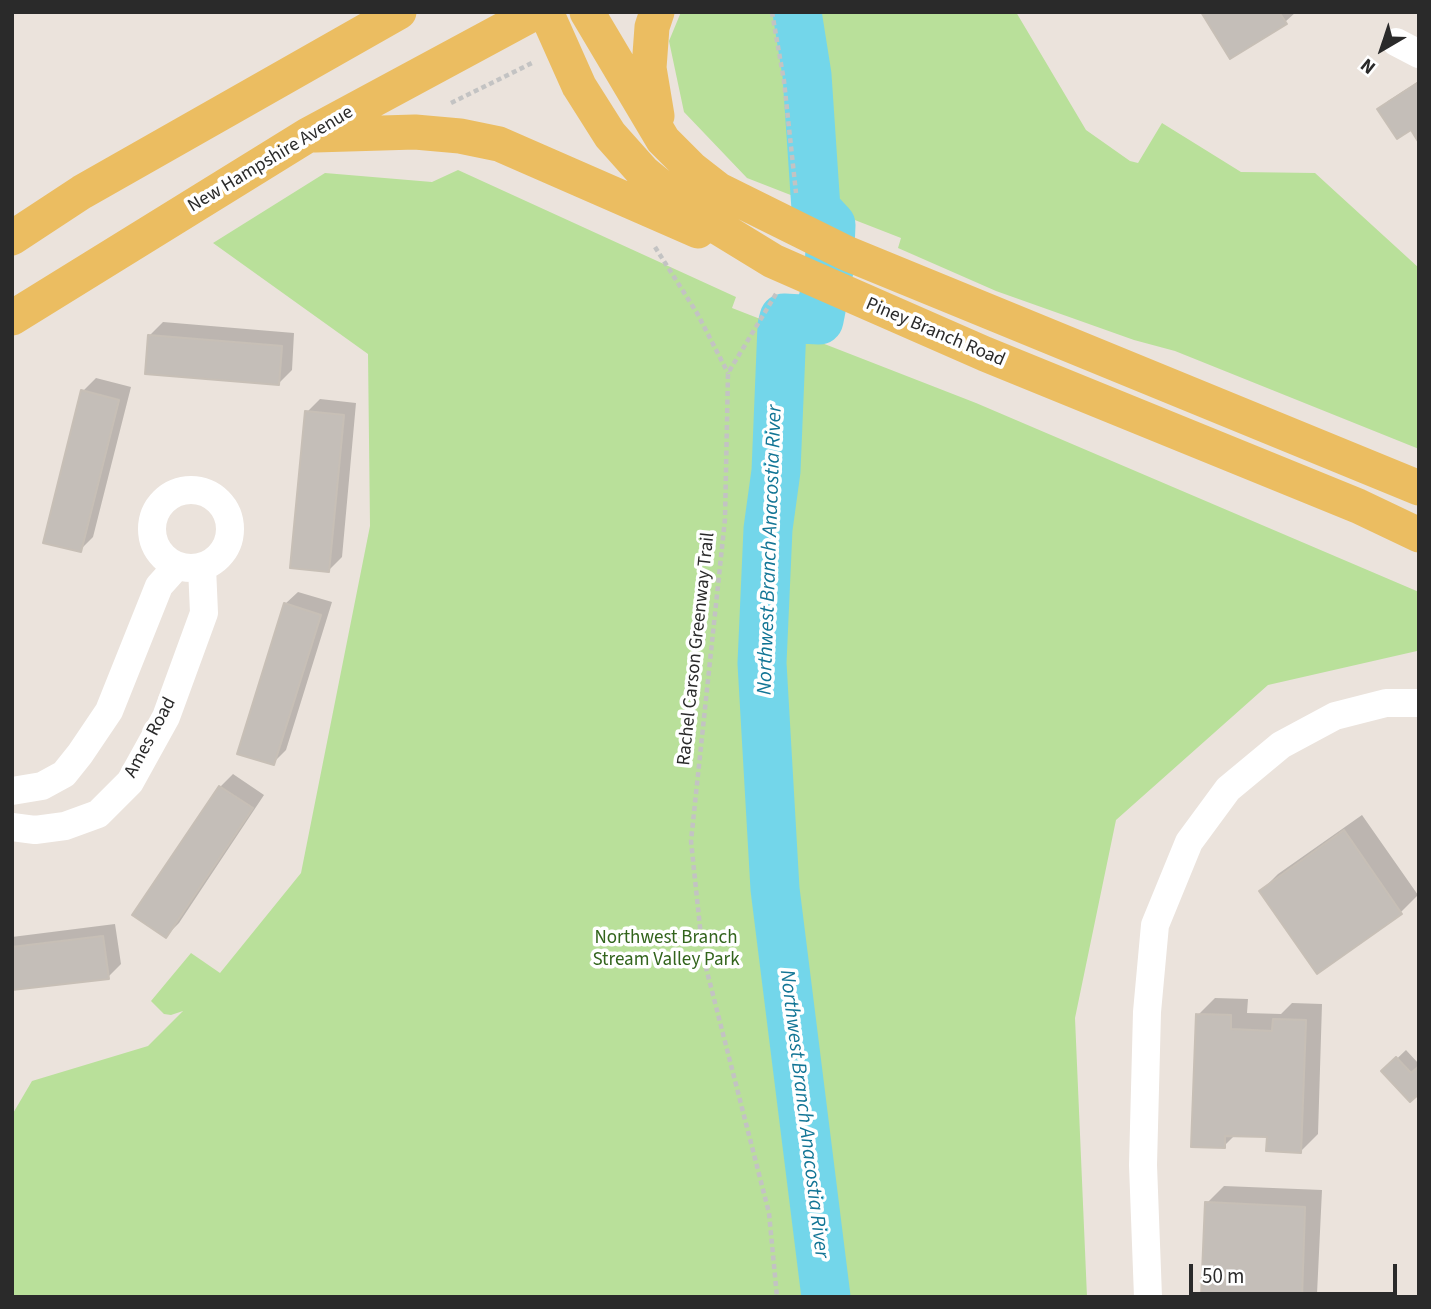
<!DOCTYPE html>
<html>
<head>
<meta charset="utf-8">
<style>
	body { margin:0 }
	#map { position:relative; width:1431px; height:1309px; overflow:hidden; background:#ebe3dc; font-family:"Source Sans 3",sans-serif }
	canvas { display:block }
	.frame { position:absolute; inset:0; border:14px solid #2a2a2a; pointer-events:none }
	.north { position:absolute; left:1347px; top:14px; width:70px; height:70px; -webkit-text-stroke:5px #fff; paint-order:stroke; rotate:219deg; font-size:19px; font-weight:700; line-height:28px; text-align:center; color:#2a2a2a }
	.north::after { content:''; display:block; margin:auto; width:24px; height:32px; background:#2a2a2a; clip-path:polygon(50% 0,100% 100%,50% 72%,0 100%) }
	.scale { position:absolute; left:1189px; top:1264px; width:208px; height:32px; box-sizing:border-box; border:4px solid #2a2a2a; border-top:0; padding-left:9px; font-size:21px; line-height:24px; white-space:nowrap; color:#2a2a2a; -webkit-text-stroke:5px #fff; paint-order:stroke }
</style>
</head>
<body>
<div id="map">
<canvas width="1431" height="1309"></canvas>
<div class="frame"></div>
<div class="north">N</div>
<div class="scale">50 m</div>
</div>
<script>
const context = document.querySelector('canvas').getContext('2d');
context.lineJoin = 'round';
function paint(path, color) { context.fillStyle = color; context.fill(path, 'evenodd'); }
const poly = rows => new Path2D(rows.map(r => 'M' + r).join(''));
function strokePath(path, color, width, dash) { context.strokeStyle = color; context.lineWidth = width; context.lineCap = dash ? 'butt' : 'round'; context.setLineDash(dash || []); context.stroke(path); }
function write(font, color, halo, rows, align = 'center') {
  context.font = font + ' "Source Sans 3",sans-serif'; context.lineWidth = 7; context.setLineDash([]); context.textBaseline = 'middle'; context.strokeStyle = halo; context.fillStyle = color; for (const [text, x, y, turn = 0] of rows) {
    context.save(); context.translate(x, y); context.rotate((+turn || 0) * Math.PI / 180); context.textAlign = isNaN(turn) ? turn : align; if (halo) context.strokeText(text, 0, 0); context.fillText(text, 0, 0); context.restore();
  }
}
paint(poly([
	[681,12,1016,12,1086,130,1130,161,1138,163,1162,123,1241,172,1315,173,1419,268,1419,449,1175,351,1134,340,996,291,898,248,901,238,747,178,684,112,669,41],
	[458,170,736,297,732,308,976,403,1419,592,1419,639,1417,651,1268,685,1116,820,1075,1018,1087,1297,12,1297,12,1115,32,1081,148,1046,183,1011,171,1015,164,1014,151,1001,191,953,220,973,301,873,370,526,368,354,213,243,325,173,432,182]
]), '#b9e09a');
paint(poly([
	[1204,12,1296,12,1285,22],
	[1419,81,1419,140,1411,128,1379,109,1388,101],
	[163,322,294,333,292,370,279,383,150,335],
	[96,378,131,387,93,537,80,550,83,391],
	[320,399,356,403,342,557,329,570,307,412],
	[298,592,332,602,286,750,273,763,285,604],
	[233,774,264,795,179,923,166,936,135,915,220,787],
	[1362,815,1418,895,1401,912,1318,972,1261,891,1278,874],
	[115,924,121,964,108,977,12,988,12,937],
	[1215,998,1248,999,1247,1013,1281,1014,1292,1003,1322,1004,1318,1134,1301,1151,1269,1136,1236,1134,1224,1146,1198,1015],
	[1406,1050,1419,1064,1419,1092,1384,1071],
	[1224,1186,1322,1190,1317,1294,1315,1297,1203,1297,1207,1203]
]), '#0003');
strokePath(poly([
	[797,12,807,75,816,209,831,225,829,270,819,320,784,318,782,326,776,471,768,529,762,663,775,889,826,1297]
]), '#73d6ea', 49);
const building = poly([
	[1201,12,1279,12,1287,24,1230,59,1201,12],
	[1417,83,1419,85,1419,143,1411,130,1397,139,1377,109,1417,83],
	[148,335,282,346,279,385,145,374,148,335],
	[81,390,119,400,81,552,43,543,81,390],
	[305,411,344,415,329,572,290,568,305,411],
	[284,603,321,615,274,765,237,754,284,603],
	[219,786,253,808,166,938,132,915,219,786],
	[1344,830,1402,914,1317,974,1259,891,1344,830],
	[103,936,109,979,12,990,12,947,103,936],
	[1196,1014,1231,1015,1231,1029,1272,1031,1273,1019,1306,1020,1301,1153,1266,1151,1267,1137,1225,1136,1225,1148,1191,1147,1196,1014],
	[1396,1057,1411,1073,1419,1066,1419,1094,1410,1102,1381,1071,1396,1057],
	[1205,1202,1305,1207,1302,1297,1201,1297,1205,1202]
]);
paint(building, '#c4beb8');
strokePath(building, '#c7bfb6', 2);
strokePath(poly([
	[772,12,784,81,796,193],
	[451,103,534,62],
	[655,247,697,313,728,373],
	[776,294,728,373,725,519,691,841,703,956,769,1213,777,1297]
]), '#c3c3c3', 4.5, [5, 3.5]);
strokePath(poly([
	[1396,42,1419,54],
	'152 529a39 39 0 1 1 78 0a39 39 0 1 1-78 0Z',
	[12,791,42,786,64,774,80,754,109,711,159,586,177,566],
	[12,827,35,830,65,826,98,814,130,782,166,717,204,613,202,567],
	[1148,1297,1143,1165,1147,1012,1155,925,1189,842,1228,789,1281,745,1335,716,1386,703,1419,703]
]), '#fff', 28);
strokePath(poly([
	[546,12,579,86,610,135,643,172,688,209,773,261,985,354,1358,506,1419,535],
	[587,12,663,140,692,169,719,190,846,253,1419,488],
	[657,12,652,27,649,68,657,116],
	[315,135,415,132,460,136,499,144,698,231],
	[12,238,82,192,399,12],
	[12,318,308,135,536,12]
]), '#ebbd61', 35);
write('19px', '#2a2a2a', '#fff', [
	["New Hampshire Avenue",271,160,-31],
	["Piney Branch Road",935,333,23],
	["Rachel Carson Greenway Trail",697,649,-84],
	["Ames Road",151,738,-62]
]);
write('19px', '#32641c', '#fff', [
	["Northwest Branch",666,939],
	["Stream Valley Park",666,961]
]);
write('italic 21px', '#127595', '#fff', [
	["Northwest Branch Anacostia River",771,550,-88],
	["Northwest Branch Anacostia River",803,1114,83]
]);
</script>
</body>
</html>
